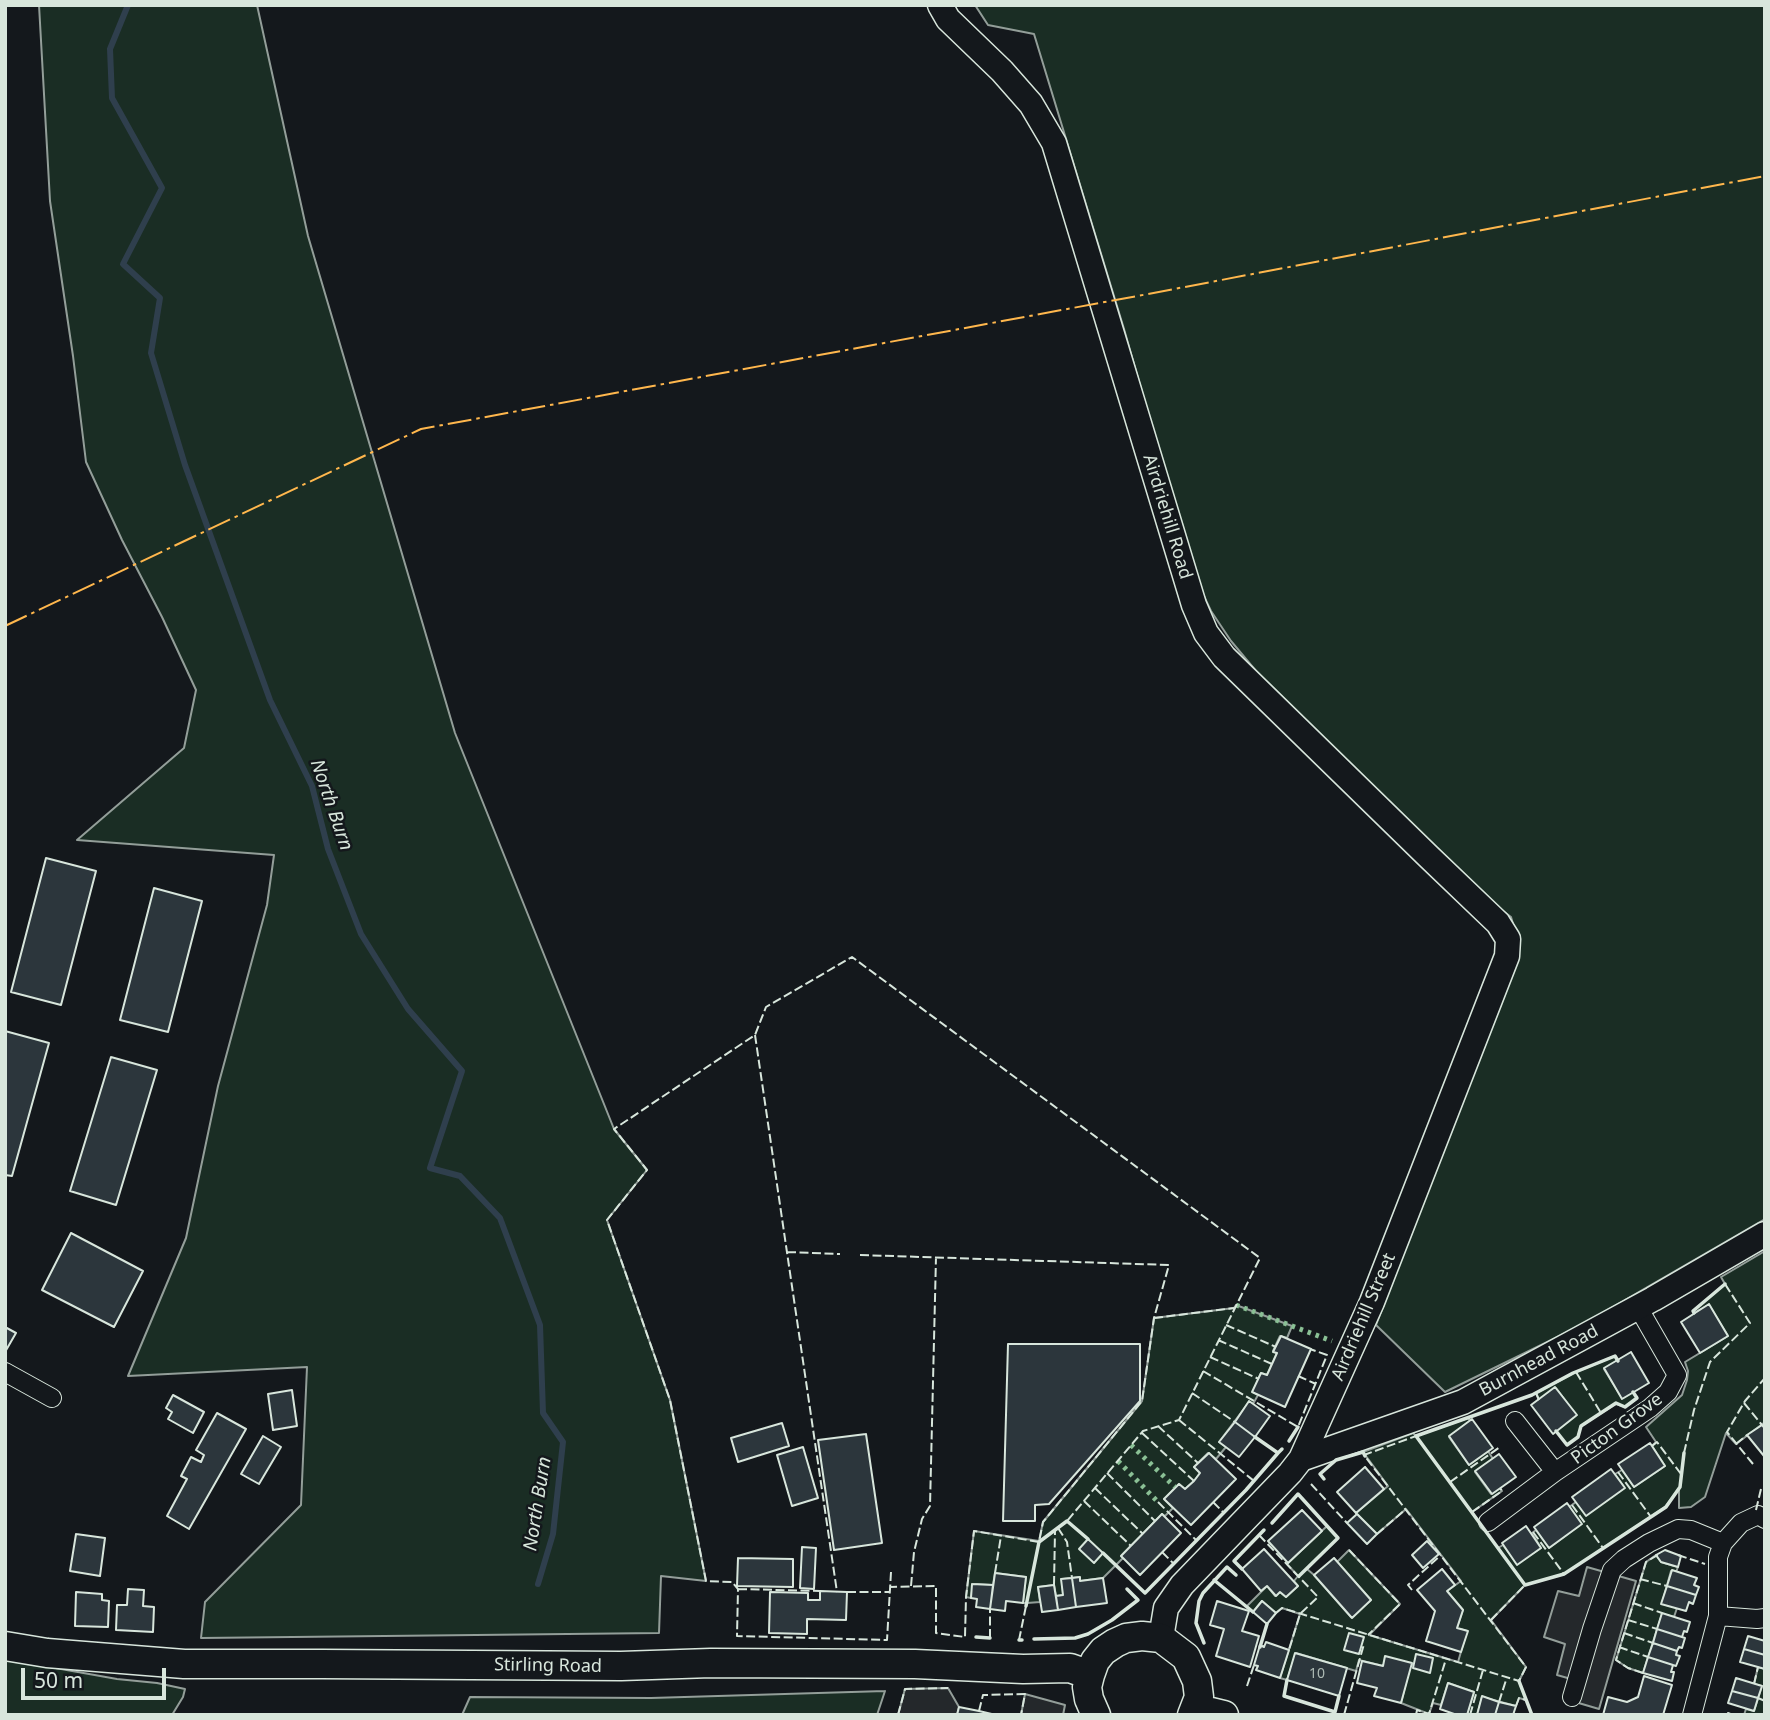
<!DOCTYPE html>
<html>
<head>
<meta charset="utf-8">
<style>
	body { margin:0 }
	#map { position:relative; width:1770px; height:1720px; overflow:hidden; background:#14181c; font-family:"Noto Sans",sans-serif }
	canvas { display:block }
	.frame { position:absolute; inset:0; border:7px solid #d8e6dc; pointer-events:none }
	.scale { position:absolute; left:21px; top:1668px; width:145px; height:32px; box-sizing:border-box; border:4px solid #d8e6dc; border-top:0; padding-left:9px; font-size:21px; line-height:24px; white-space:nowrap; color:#d8e6dc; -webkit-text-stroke:5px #14181c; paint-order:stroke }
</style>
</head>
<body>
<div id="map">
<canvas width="1770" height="1720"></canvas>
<div class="frame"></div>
<div class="scale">50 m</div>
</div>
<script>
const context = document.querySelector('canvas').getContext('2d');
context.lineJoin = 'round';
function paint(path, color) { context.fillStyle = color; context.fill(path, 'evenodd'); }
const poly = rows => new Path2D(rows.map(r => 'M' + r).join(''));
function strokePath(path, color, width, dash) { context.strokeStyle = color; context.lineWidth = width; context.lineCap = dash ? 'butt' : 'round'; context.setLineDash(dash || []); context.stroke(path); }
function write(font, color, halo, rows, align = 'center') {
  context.font = font + ' "Noto Sans",sans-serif'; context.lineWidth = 5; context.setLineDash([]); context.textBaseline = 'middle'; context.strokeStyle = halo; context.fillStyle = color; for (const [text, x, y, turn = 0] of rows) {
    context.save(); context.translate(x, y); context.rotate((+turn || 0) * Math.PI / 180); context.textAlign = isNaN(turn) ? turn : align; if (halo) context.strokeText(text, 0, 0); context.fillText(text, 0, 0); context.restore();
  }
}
const green = poly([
	[39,5,257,5,308,236,455,733,614,1129,647,1170,607,1220,670,1400,706,1581,661,1576,659,1633,201,1638,205,1602,301,1505,307,1367,128,1376,186,1238,218,1086,267,905,274,855,77,840,184,748,196,690,162,617,122,540,86,462,73,356,50,201,39,5],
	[975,5,1765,5,1765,1219,1580,1326,1445,1392,1376,1325,1509,980,1519,944,1511,917,1486,898,1256,671,1231,641,1211,611,1194,575,1124,329,1034,34,988,25,975,5],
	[1765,1251,1765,1422,1736,1444,1726,1433,1705,1497,1691,1507,1679,1508,1679,1488,1665,1507,1564,1574,1525,1585,1491,1620,1526,1667,1519,1681,1526,1700,1519,1698,1516,1706,1482,1697,1477,1715,1467,1715,1474,1692,1448,1683,1441,1705,1433,1703,1429,1714,1401,1703,1411,1663,1383,1666,1359,1660,1356,1671,1296,1653,1287,1680,1280,1678,1300,1614,1282,1608,1276,1613,1262,1601,1253,1612,1247,1606,1267,1586,1275,1596,1280,1592,1286,1597,1298,1586,1294,1581,1298,1576,1287,1564,1327,1526,1338,1538,1307,1569,1314,1575,1351,1617,1371,1600,1337,1562,1349,1550,1400,1604,1369,1635,1458,1662,1467,1631,1457,1628,1463,1610,1447,1591,1461,1581,1406,1509,1377,1534,1356,1513,1388,1486,1363,1452,1413,1433,1416,1436,1468,1418,1470,1421,1449,1437,1469,1465,1488,1451,1493,1459,1475,1472,1491,1494,1500,1488,1502,1491,1472,1512,1498,1548,1503,1545,1517,1564,1541,1548,1532,1533,1536,1530,1549,1548,1581,1524,1569,1507,1576,1502,1624,1487,1615,1474,1622,1470,1634,1487,1665,1466,1652,1446,1656,1442,1646,1427,1682,1395,1687,1380,1688,1371,1685,1362,1728,1336,1709,1305,1694,1313,1693,1311,1725,1284,1721,1277,1765,1251],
	[1236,1305,1292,1326,1287,1338,1280,1336,1273,1351,1277,1353,1267,1375,1261,1373,1253,1392,1258,1395,1253,1404,1249,1402,1219,1442,1226,1447,1216,1459,1208,1453,1194,1467,1200,1473,1194,1481,1185,1489,1179,1484,1164,1499,1173,1508,1165,1516,1162,1514,1121,1556,1123,1558,1103,1578,1080,1581,1079,1577,1062,1579,1063,1595,1056,1596,1054,1585,1038,1587,1040,1602,1027,1603,1023,1603,1026,1577,995,1573,993,1585,973,1584,971,1598,966,1597,974,1531,1039,1541,1043,1522,1142,1401,1154,1318,1234,1308,1236,1305],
	[1615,1356,1618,1361,1604,1369,1622,1398,1633,1392,1637,1398,1625,1407,1616,1404,1581,1426,1578,1437,1567,1445,1556,1431,1576,1415,1556,1388,1539,1400,1536,1393,1576,1372,1615,1356],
	[1656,1555,1661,1562,1678,1567,1676,1572,1671,1571,1662,1603,1677,1608,1674,1617,1662,1614,1643,1673,1628,1668,1616,1660,1646,1562,1656,1555],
	[5,1659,117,1679,157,1683,185,1689,183,1697,172,1715,5,1715,5,1659],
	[1758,1667,1765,1669,1765,1715,1744,1715,1746,1709,1754,1711,1762,1686,1754,1684,1758,1667],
	[885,1691,877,1715,462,1715,470,1697,651,1698,885,1691]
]);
paint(green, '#1a2d24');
strokePath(green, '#939e99', 2);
const parking = poly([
	[1587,1567,1636,1581,1599,1709,1565,1699,1571,1679,1557,1675,1565,1644,1544,1637,1558,1591,1579,1596,1587,1567],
	[948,1688,959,1707,957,1715,898,1715,905,1689,948,1688],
	[1025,1694,1065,1705,1063,1715,1021,1715,1025,1694]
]);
paint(parking, '#24282b');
strokePath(parking, '#939e99', 2);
strokePath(poly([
	[128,5,110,49,112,98,162,188,123,264,160,298,151,353,185,465,270,700,312,786,328,849,361,934,408,1009,462,1071,430,1168,460,1176,500,1218,540,1325,543,1413,563,1442,553,1534,538,1584]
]), '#2f3f4d', 6);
const building = poly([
	[46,858,96,871,61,1005,11,992,46,858],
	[154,888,202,901,168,1032,120,1020,154,888],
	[5,1031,49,1043,12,1176,5,1175,5,1031],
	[111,1057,157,1070,116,1205,70,1191,111,1057],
	[71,1233,143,1271,114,1327,42,1290,71,1233],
	[1709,1304,1728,1336,1700,1353,1681,1322,1709,1304],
	[5,1327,16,1333,5,1352,5,1327],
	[1281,1336,1311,1349,1285,1407,1252,1392,1261,1373,1267,1375,1277,1353,1273,1352,1281,1336],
	[1008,1344,1140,1344,1140,1401,1049,1504,1035,1505,1035,1521,1003,1521,1008,1344],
	[1631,1352,1649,1383,1622,1399,1604,1368,1631,1352],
	[1555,1387,1577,1415,1553,1434,1531,1405,1555,1387],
	[292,1390,297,1426,273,1430,268,1394,292,1390],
	[173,1395,204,1412,193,1433,168,1419,172,1412,166,1408,173,1395],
	[1249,1401,1270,1416,1255,1437,1235,1422,1249,1401],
	[217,1413,246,1429,189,1529,167,1516,187,1479,181,1476,191,1457,201,1462,204,1455,196,1450,217,1413],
	[1472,1419,1493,1448,1469,1465,1449,1436,1472,1419],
	[1235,1422,1255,1437,1239,1457,1219,1442,1235,1422],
	[782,1423,789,1446,738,1462,731,1438,782,1423],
	[1762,1425,1765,1429,1764,1456,1747,1435,1762,1425],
	[866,1434,882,1543,834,1550,818,1440,866,1434],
	[263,1436,281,1447,259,1484,241,1474,263,1436],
	[1650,1443,1665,1466,1634,1487,1618,1464,1650,1443],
	[803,1447,818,1498,792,1506,777,1455,803,1447],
	[1209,1453,1236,1479,1191,1525,1164,1499,1179,1484,1185,1489,1194,1481,1200,1473,1194,1467,1209,1453],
	[1499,1454,1516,1477,1492,1494,1475,1471,1499,1454],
	[1365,1467,1384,1489,1356,1513,1337,1492,1365,1467],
	[1611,1469,1625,1488,1586,1516,1572,1497,1611,1469],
	[1567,1503,1582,1524,1549,1548,1534,1527,1567,1503],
	[1302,1510,1322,1531,1288,1563,1268,1541,1302,1510],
	[1162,1514,1181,1533,1140,1575,1121,1556,1162,1514],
	[1357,1514,1377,1534,1367,1544,1347,1523,1357,1514],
	[1526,1526,1541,1548,1517,1565,1502,1543,1526,1526],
	[76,1534,105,1538,100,1576,70,1571,76,1534],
	[1088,1539,1103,1553,1094,1563,1079,1549,1088,1539],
	[1427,1541,1439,1554,1423,1568,1412,1555,1427,1541],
	[802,1547,816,1548,814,1589,800,1588,802,1547],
	[1264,1549,1298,1586,1286,1597,1280,1592,1276,1596,1267,1586,1261,1591,1242,1569,1264,1549],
	[1665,1550,1681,1556,1678,1567,1661,1562,1656,1555,1665,1550],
	[738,1558,793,1559,793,1587,737,1586,738,1558],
	[1334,1558,1371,1600,1352,1618,1314,1575,1334,1558],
	[1442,1569,1455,1585,1447,1591,1463,1610,1457,1628,1468,1631,1461,1652,1426,1641,1435,1611,1417,1590,1442,1569],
	[1672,1570,1697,1578,1694,1585,1699,1587,1696,1595,1667,1586,1672,1570],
	[995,1573,1026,1577,1023,1603,1006,1601,1005,1611,990,1609,995,1573],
	[1080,1577,1080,1581,1103,1578,1107,1603,1076,1607,1072,1578,1080,1577],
	[1072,1578,1076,1607,1058,1610,1056,1596,1063,1595,1061,1579,1072,1578],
	[972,1584,993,1585,990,1609,976,1607,977,1599,971,1598,972,1584],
	[1054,1585,1058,1610,1042,1612,1038,1587,1054,1585],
	[1667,1586,1696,1595,1693,1604,1689,1602,1686,1611,1661,1604,1667,1586],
	[128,1589,144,1590,143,1606,154,1607,153,1632,116,1630,117,1605,127,1605,128,1589],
	[820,1591,847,1592,846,1620,807,1619,807,1634,769,1633,770,1592,808,1593,808,1600,820,1600,820,1591],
	[76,1592,102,1594,102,1600,109,1601,108,1627,75,1626,76,1592],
	[1217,1601,1249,1611,1242,1631,1259,1636,1250,1667,1216,1656,1224,1629,1210,1625,1217,1601],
	[1262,1601,1276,1613,1267,1624,1253,1612,1262,1601],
	[1662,1613,1690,1622,1687,1632,1684,1631,1682,1637,1657,1629,1662,1613],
	[1657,1629,1685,1638,1682,1648,1679,1647,1677,1651,1653,1643,1657,1629],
	[1349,1633,1364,1637,1359,1654,1344,1650,1349,1633],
	[1748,1636,1765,1641,1765,1655,1744,1649,1748,1636],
	[1266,1642,1289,1650,1280,1678,1256,1670,1258,1666,1254,1665,1260,1645,1264,1647,1266,1642],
	[1653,1643,1677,1651,1676,1655,1680,1656,1676,1666,1648,1657,1653,1643],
	[1744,1649,1765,1655,1765,1669,1740,1662,1744,1649],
	[1295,1653,1347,1668,1339,1696,1287,1680,1295,1653],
	[1416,1654,1433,1658,1430,1673,1413,1668,1416,1654],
	[1385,1656,1412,1663,1401,1703,1374,1696,1377,1688,1357,1683,1362,1661,1383,1666,1385,1656],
	[1648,1657,1673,1665,1671,1672,1674,1672,1672,1681,1643,1673,1648,1657],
	[1644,1676,1672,1685,1663,1715,1603,1715,1608,1697,1627,1702,1638,1697,1644,1676],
	[1736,1678,1762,1686,1758,1698,1732,1691,1736,1678],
	[1448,1683,1474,1692,1467,1715,1457,1715,1440,1709,1448,1683],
	[1732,1691,1758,1698,1754,1711,1728,1703,1732,1691],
	[1482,1696,1499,1702,1495,1715,1477,1715,1482,1696],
	[1499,1702,1516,1706,1513,1715,1495,1715,1499,1702],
	[959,1707,979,1711,996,1715,957,1715,959,1707]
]);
paint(building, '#2c363c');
strokePath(building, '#d8e6dc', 2);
const street = poly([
	[5,1372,52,1398],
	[1515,1421,1555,1472],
	[1488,1522,1555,1472,1650,1408,1668,1392,1677,1375,1638,1307],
	[1718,1616,1757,1619,1765,1618],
	[1572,1697,1592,1629,1612,1570,1624,1559,1649,1543,1678,1529,1691,1530,1723,1543],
	[1692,1715,1718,1616,1718,1557,1723,1543,1741,1523,1758,1515,1765,1519]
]);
const secondary = poly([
	[940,5,948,19,1002,71,1031,104,1054,143,1194,605,1206,633,1224,657,1428,856,1498,923,1508,939,1507,956,1372,1302,1301,1459,1290,1473,1182,1585,1166,1608,1161,1638],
	[1301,1459,1463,1402,1653,1299,1765,1234]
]);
const primary = poly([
	[5,1646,47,1653,184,1664,322,1664,621,1666,711,1663,915,1664,1023,1669,1070,1668,1090,1675],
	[1195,1708,1224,1715],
	[1096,1715,1089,1699,1087,1687,1090,1675,1095,1661,1103,1651,1115,1643,1126,1638,1142,1636,1161,1638,1186,1657,1197,1681,1199,1697,1192,1715]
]);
strokePath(street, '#d8e6dc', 20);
strokePath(secondary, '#d8e6dc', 27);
strokePath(primary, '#d8e6dc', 31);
strokePath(street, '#14181c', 18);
strokePath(secondary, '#14181c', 24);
strokePath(primary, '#14181c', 28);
strokePath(poly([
	[1236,1305,1332,1341],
	[1131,1445,1175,1487],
	[1118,1461,1158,1502]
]), '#8ac095', 5, [3.5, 5]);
strokePath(poly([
	[755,1035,837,1592],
	[787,1252,840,1254],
	[860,1255,1169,1265,1154,1318,1142,1401,1043,1522,1039,1542,974,1531,966,1597,965,1637,936,1633,936,1586,890,1587],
	[1154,1318,1234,1308],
	[1226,1325,1276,1347],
	[1218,1340,1272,1364],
	[1210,1357,1259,1379],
	[1203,1371,1298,1427,1327,1355,1310,1349],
	[1576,1372,1601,1413],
	[1298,1376,1316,1384],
	[1192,1393,1235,1422],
	[1536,1393,1539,1400],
	[1744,1403,1762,1425],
	[1179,1420,1254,1481],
	[1158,1426,1198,1463],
	[1142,1433,1194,1481],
	[1736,1444,1747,1435],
	[1652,1446,1657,1442,1681,1474],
	[1684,1453,1694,1410,1710,1362,1750,1323,1725,1284],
	[1753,1464,1727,1432,1745,1401,1765,1378],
	[1618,1472,1651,1517],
	[1107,1473,1155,1521],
	[1450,1482,1500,1447],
	[1311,1484,1347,1523],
	[1095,1488,1143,1534],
	[1084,1501,1131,1546],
	[1158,1502,1197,1541],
	[1213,1502,1224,1513],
	[1572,1505,1603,1548],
	[1756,1510,1761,1489,1765,1486],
	[1472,1512,1502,1491,1500,1488],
	[1058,1528,1067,1542,1072,1578],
	[1533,1532,1564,1574],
	[1377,1534,1406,1509],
	[1259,1535,1318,1597,1300,1614,1289,1650],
	[1349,1550,1400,1604,1368,1635],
	[1162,1552,1174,1564],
	[1678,1555,1705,1564],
	[891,1572,887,1640,737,1636,738,1589,732,1582,706,1581,670,1400,607,1220,647,1170,614,1129,755,1035,766,1007,852,957,1260,1258,1179,1420,1143,1431,1067,1521],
	[995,1573,1001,1536],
	[1640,1579,1667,1586],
	[1054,1585,1055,1531],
	[911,1586,914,1552,922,1519,930,1506,936,1257],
	[738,1589,820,1591],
	[1412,1590,1408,1585,1441,1555],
	[847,1592,890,1592],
	[1633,1603,1662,1613],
	[1276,1613,1282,1608,1519,1681,1526,1667,1364,1455,1416,1436],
	[1491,1620,1525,1585],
	[1628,1620,1657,1629],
	[1624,1633,1653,1643],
	[990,1638,990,1609],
	[1019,1640,1026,1606],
	[1619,1647,1648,1657],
	[1643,1673,1628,1668,1616,1660,1646,1562,1659,1554],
	[1754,1684,1758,1667],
	[1247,1686,1254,1665],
	[1758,1698,1765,1701],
	[1499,1702,1507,1677],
	[1516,1706,1519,1698,1526,1700],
	[979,1711,983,1695,1025,1694,1021,1715],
	[898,1715,905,1689,948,1688],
	[1344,1715,1364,1644],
	[1416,1715,1417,1710,1429,1714,1446,1659],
	[1470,1715,1483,1670],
	[1727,1715,1728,1713,1733,1715]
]), '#d8e6dc', 2, [9, 3.5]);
strokePath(poly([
	[1694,1313,1693,1311,1725,1284],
	[1618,1361,1615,1356,1573,1373,1532,1395,1416,1436,1525,1585,1564,1574,1666,1507,1680,1487,1684,1453],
	[1556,1431,1567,1445,1578,1437,1581,1426,1616,1403,1625,1407,1637,1398,1633,1392],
	[1255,1437,1278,1453,1282,1449],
	[1289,1441,1298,1427],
	[1324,1479,1320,1474,1336,1460,1363,1452,1365,1456],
	[1272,1523,1298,1494,1338,1538,1299,1576],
	[1103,1553,1145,1593,1246,1490,1278,1453],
	[1242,1569,1234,1561,1264,1530],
	[1214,1580,1253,1612],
	[1026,1606,1039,1542,1067,1521,1088,1539],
	[976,1637,990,1638],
	[1034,1639,1075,1638,1088,1634,1112,1620,1138,1600,1127,1589],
	[1019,1640,1022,1640],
	[1204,1643,1196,1623,1199,1601,1203,1593,1227,1567,1236,1575],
	[1260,1647,1267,1624],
	[1287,1680,1284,1696,1335,1712,1339,1696],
	[1519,1681,1532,1715],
	[1429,1715,1429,1714]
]), '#d8e6dc', 3.5);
strokePath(poly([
	[5,626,421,429,1148,294,1765,176]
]), '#ffb74d', 2, [24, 5, 3.5, 5]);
write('14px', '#adbab4', null, [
	["10",1317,1674]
]);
write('18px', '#d8e6dc', '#14181c', [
	["Airdriehill Road",1167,517,73],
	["Airdriehill Street",1364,1317,-67],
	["Burnhead Road",1539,1361,-28],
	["Picton Grove",1617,1429,-36],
	["Stirling Road",548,1666,1]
]);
write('italic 19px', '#d8e6dc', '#14181c', [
	["North Burn",331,805,71],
	["North Burn",538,1504,-81]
]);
</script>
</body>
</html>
